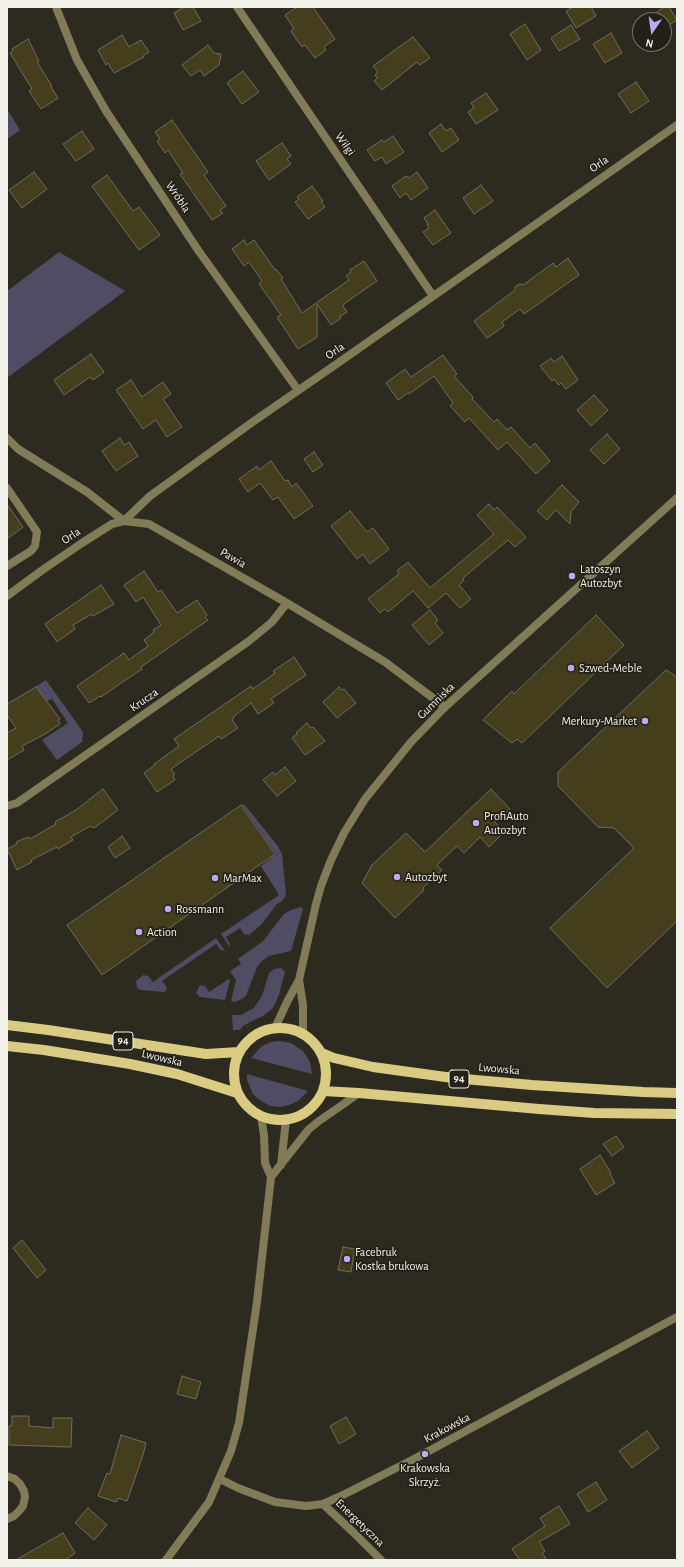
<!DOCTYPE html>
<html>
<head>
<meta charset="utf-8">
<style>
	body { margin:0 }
	#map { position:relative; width:684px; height:1567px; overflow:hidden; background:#2d2b20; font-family:"Alegreya Sans",sans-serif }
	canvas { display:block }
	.frame { position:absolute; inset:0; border:8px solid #f2f1e9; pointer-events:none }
	.north { position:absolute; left:632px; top:12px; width:40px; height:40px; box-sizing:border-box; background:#232117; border:1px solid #76746b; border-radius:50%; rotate:193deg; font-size:11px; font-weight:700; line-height:16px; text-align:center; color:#f2f1e9 }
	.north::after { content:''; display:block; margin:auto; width:14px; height:18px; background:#b9abf7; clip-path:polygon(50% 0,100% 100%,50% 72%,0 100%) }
</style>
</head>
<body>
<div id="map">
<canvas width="684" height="1567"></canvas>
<div class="frame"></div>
<div class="north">N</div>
</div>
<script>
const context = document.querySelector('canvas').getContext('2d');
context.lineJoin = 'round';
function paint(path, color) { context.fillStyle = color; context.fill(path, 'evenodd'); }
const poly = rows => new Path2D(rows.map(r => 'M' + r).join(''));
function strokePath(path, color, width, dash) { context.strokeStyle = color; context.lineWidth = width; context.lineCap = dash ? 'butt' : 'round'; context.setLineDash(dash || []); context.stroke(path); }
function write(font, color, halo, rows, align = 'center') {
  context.font = font + ' "Alegreya Sans",sans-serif'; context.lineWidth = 3.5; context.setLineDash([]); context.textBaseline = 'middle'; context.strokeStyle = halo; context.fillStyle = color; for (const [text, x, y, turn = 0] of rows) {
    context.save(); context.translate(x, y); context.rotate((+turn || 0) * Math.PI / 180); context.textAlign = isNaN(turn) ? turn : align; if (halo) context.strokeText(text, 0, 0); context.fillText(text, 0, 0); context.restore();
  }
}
paint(poly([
	[7,109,20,130,7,139],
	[59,252,125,291,7,378,7,291],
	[46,680,83,732,82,742,57,760,42,740,68,723,52,699,39,704,31,690],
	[244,804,277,845,282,854,286,895,283,900,276,905,261,925,249,935,244,934,240,928,226,937,230,944,230,947,221,934,279,895,261,866,276,854,242,805],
	[301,907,303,909,291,951,269,956,262,961,257,967,246,996,240,1000,234,1002,231,1001,236,980,230,971,241,964,238,959,263,941,284,914,291,910],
	[216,938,225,951,221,950,216,944,162,981,167,988,165,992,140,990,137,988,136,981,143,975,148,976,153,982],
	[281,968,285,972,279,995,273,1008,263,1016,250,1022,243,1026,240,1030,233,1030,232,1015,241,1015,254,1008,262,996,269,973,274,969],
	[229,979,230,980,225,1000,200,997,196,993,200,985,205,986,209,992],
	[280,1041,291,1043,303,1051,310,1062,312,1074,251,1058,262,1046,271,1042],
	[247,1074,308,1091,298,1101,289,1105,280,1107,270,1106,261,1101,253,1094,247,1080]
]), '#504c64');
const building = poly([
	[184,7,193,7,201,21,183,30,174,13,184,7],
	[297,7,313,7,335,39,324,47,326,50,315,58,305,45,302,47,296,39,291,31,294,29,285,15,297,7],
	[573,7,591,7,596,16,576,28,566,11,573,7],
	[664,7,669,7,677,20,664,28,664,20,646,20,664,7],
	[525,24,541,50,527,60,510,34,525,24],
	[571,25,580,39,559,51,551,38,571,25],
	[611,33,622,53,605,63,593,44,611,33],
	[122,35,129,47,141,40,149,52,143,56,144,57,114,73,108,63,106,65,98,50,122,35],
	[413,37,430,58,420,65,417,62,382,90,374,81,377,78,375,75,378,72,373,66,413,37],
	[28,39,39,61,37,62,52,86,51,87,58,98,41,109,29,91,32,89,10,53,13,51,12,49,28,39],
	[208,45,214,53,221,54,219,65,204,76,200,70,191,76,182,65,208,45],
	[243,71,259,92,242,104,227,83,243,71],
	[636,82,649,101,631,113,618,94,636,82],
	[486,93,498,110,476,124,468,112,474,108,471,103,486,93],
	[172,120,208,172,204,175,226,206,220,210,223,213,212,220,180,174,183,173,168,150,165,153,157,141,160,139,155,132,172,120],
	[441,124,446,131,451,128,459,140,442,152,429,133,441,124],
	[82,131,94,149,76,161,63,144,82,131],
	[393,136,404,152,386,164,382,157,375,161,367,150,382,140,384,142,393,136],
	[282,143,291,156,287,159,291,164,269,180,256,161,282,143],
	[34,172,47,189,22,208,9,190,34,172],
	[417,172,428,188,411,200,406,193,400,198,392,186,406,176,409,178,417,172],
	[107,175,133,211,139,207,160,235,139,250,92,186,107,175],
	[481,185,493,201,474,214,463,198,481,185],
	[312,186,323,201,321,202,325,207,308,219,295,202,299,199,297,197,312,186],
	[435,210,451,233,433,245,423,232,429,228,427,225,428,224,424,218,435,210],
	[244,240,247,245,254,240,275,270,276,269,283,278,281,279,302,313,349,280,346,276,351,272,350,270,364,261,377,281,345,303,343,306,347,312,340,316,341,318,331,325,317,304,317,337,298,349,277,317,281,315,259,284,262,281,249,262,244,266,232,249,244,240],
	[568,258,579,275,524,314,520,309,502,322,504,326,487,338,474,321,515,290,515,287,520,284,523,285,553,263,556,267,568,258],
	[91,354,104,372,93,380,90,377,64,395,54,380,91,354],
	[443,355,457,374,454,376,473,397,472,399,494,422,497,419,507,430,511,427,530,448,535,443,550,461,536,474,507,442,498,450,469,418,465,422,450,406,453,403,434,376,409,394,408,393,398,400,386,383,405,369,411,377,443,355],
	[562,356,578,380,566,389,561,383,559,385,554,379,552,381,540,366,551,358,554,362,562,356],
	[131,380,142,397,163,382,171,394,163,399,182,427,167,437,156,420,143,429,116,390,131,380],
	[594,395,608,410,591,426,577,410,594,395],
	[607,434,620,449,604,464,590,450,607,434],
	[120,438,124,445,129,442,138,456,116,471,102,451,120,438],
	[314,452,323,465,313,472,304,459,314,452],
	[271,461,285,481,288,480,292,487,296,483,313,506,294,519,278,497,273,500,260,483,248,492,239,479,257,466,259,470,271,461],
	[562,485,579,502,571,512,570,524,556,510,547,520,537,511,562,485],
	[7,504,23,527,7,539,7,504],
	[489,504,494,510,497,507,526,537,515,547,508,540,463,578,464,580,459,585,471,599,460,608,446,593,428,608,413,591,388,612,385,609,380,613,368,599,399,574,397,571,408,562,430,588,494,534,477,515,489,504],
	[350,511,367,532,373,528,389,549,370,564,363,554,357,559,331,526,350,511],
	[144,571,158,592,161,590,177,613,197,600,207,615,205,617,208,620,141,667,142,669,124,681,101,697,100,696,89,703,77,686,124,653,129,660,148,646,144,640,154,632,153,630,161,625,143,597,136,602,124,585,144,571],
	[101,585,114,604,93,616,92,614,73,625,75,629,57,642,45,624,101,585],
	[430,610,438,620,435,623,443,633,429,645,412,625,430,610],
	[596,615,624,645,522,743,517,739,512,743,483,720,512,691,514,694,596,615],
	[294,657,306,675,271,699,274,703,258,714,251,703,233,717,234,718,232,720,238,728,221,739,219,736,171,769,175,774,173,776,175,780,157,792,144,773,155,765,154,764,179,746,174,739,251,686,253,689,275,673,273,671,294,657],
	[666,670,677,677,677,921,607,988,550,928,634,848,614,828,598,827,558,786,558,772,666,670],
	[36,687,60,719,58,720,60,724,45,734,22,746,24,750,7,760,7,733,16,728,7,715,7,704,36,687],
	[339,687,342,690,344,689,356,703,337,718,323,702,339,687],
	[307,723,311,728,313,727,325,741,305,755,292,738,297,734,296,733,307,723],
	[285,767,296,781,277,796,263,780,273,772,275,775,285,767],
	[103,789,118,810,94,828,90,826,71,837,73,840,58,849,57,847,31,860,32,862,17,870,7,849,17,844,16,842,28,837,30,839,56,824,55,822,76,810,103,789],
	[491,789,510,809,495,822,504,832,489,847,480,837,464,853,457,846,437,865,442,870,423,888,424,890,395,918,362,883,372,865,406,833,425,852,491,789],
	[241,805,275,854,102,975,67,925,241,805],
	[122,836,130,848,115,858,108,847,122,836],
	[616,1136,624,1147,612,1156,603,1144,616,1136],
	[600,1155,611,1173,610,1174,615,1183,596,1195,580,1169,600,1155],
	[22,1240,46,1270,37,1278,13,1248,22,1240],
	[343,1247,355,1249,351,1272,338,1270,343,1247],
	[182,1376,201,1382,196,1399,177,1394,182,1376],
	[12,1416,29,1416,29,1426,53,1428,53,1418,72,1418,71,1447,9,1445,9,1426,12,1425,12,1416],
	[346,1417,356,1434,339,1444,330,1426,346,1417],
	[647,1431,659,1448,632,1468,619,1451,647,1431],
	[121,1435,146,1443,143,1455,127,1501,118,1498,116,1502,98,1496,107,1473,110,1474,121,1435],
	[596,1482,607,1500,588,1512,577,1494,596,1482],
	[559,1506,570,1524,539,1542,545,1551,542,1553,547,1560,520,1560,512,1549,545,1526,540,1518,559,1506],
	[88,1508,107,1525,94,1540,75,1523,88,1508],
	[63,1533,75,1553,65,1560,16,1560,63,1533]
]);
paint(building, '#453e1c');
strokePath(building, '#6f6d61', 1);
strokePath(poly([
	[7,488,37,532,35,546,31,551,7,566]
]), '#817b58', 8);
strokePath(poly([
	[56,7,77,60,106,111,198,250,298,390],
	[237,7,433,296],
	[7,438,18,449,87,492,124,521,149,524,287,603,385,662,445,707],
	[7,596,41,571,82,543,112,524,124,521,150,496,254,421,338,363,677,125],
	[7,806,17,803,249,641,272,622,287,603],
	[7,1476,15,1479,20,1484,24,1491,25,1497,23,1506,19,1511,14,1516,7,1519],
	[220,1479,238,1488,275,1502,306,1506,323,1504,341,1496,414,1459,677,1317],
	[323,1504,353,1532,381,1560]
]), '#817b58', 8);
strokePath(poly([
	[299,980,303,1005,303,1034],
	[275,1028,287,1002,299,980,316,904,321,886,331,860,344,833,365,799,411,742,445,707,677,498],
	[261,1116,264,1135,265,1163,271,1177],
	[281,1165,286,1120],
	[166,1560,209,1502,231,1451,239,1423,257,1302,271,1177,309,1129,319,1121,345,1103,359,1093]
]), '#817b58', 8);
strokePath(poly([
	[7,1025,48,1030,206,1054,239,1052],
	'234 1074a46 46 0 1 1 92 0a46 46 0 1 1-92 0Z',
	[7,1046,44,1050,130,1064,177,1074,237,1093],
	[322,1053,334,1058,373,1067,453,1078,532,1085,643,1092,677,1093],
	[323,1091,359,1093,539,1109,594,1113,677,1114]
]), '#d9cc82', 10);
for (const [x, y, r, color] of [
	[572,576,4,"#b9abf7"],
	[571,668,4,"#b9abf7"],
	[645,721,4,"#b9abf7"],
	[476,823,4,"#b9abf7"],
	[397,877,4,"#b9abf7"],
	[215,878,4,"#b9abf7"],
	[168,909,4,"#b9abf7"],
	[139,932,4,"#b9abf7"],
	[347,1259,4,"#b9abf7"],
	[425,1454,4,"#b9abf7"]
]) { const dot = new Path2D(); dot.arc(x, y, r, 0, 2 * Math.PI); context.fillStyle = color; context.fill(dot); strokePath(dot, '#232117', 1.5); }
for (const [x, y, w] of [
	[123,1041,20],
	[459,1079,20]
]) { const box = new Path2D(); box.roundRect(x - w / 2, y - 9, w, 18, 3); context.fillStyle = '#232117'; context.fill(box); strokePath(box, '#f2f1e9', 1); }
write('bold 11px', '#f2f1e9', null, [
	["94",123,1041],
	["94",459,1079]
]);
write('12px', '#f2f1e9', '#232117', [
	["Wilgi",345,144,55],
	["Orla",599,164,-35],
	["Wróbla",178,197,56],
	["Orla",335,351,-35],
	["Orla",71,536,-34],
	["Pawia",233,558,30],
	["Krucza",144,700,-35],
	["Gumniska",436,701,-44],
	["Lwowska",162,1058,13],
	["Lwowska",499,1069,5],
	["Krakowska",447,1428,-28],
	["Energetyczna",360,1523,44]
]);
write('12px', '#f2f1e9', '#232117', [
	["Latoszyn",580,569],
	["Autozbyt",580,583],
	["Szwed-Meble",579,668],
	["Merkury-Market",637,721,"right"],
	["ProfiAuto",484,816],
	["Autozbyt",484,830],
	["Autozbyt",405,877],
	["MarMax",223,878],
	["Rossmann",176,909],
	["Action",147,932],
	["Facebruk",355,1252],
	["Kostka brukowa",355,1266],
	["Krakowska",425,1468,"center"],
	["Skrzyż.",425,1482,"center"]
], 'left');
</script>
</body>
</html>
